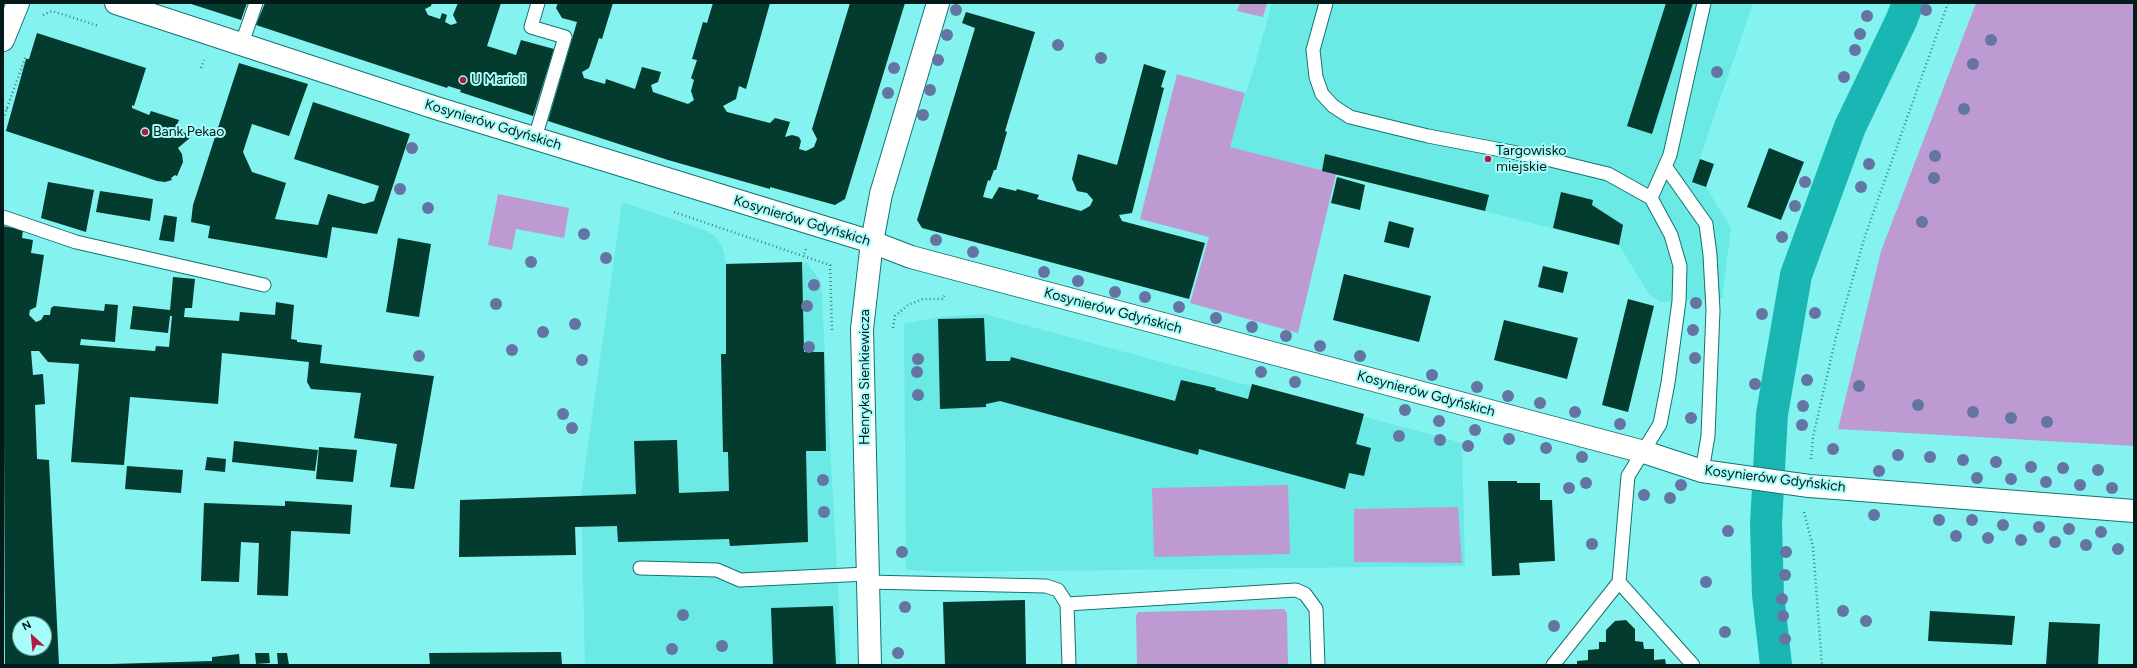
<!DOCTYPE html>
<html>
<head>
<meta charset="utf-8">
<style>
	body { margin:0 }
	#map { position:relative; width:2137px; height:668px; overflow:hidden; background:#84f3ef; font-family:Figtree,sans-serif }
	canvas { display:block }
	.frame { position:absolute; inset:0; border:4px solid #021a19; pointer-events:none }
	.north { position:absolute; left:12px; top:616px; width:40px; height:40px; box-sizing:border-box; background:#a8fcf9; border:1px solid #66a29f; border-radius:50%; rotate:333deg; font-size:11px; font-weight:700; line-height:16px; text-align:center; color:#021a19 }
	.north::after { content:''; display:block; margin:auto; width:14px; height:18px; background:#ae1a43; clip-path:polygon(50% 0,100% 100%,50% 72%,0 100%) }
</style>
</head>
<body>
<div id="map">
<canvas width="2137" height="668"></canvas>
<div class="frame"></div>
<div class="north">N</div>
</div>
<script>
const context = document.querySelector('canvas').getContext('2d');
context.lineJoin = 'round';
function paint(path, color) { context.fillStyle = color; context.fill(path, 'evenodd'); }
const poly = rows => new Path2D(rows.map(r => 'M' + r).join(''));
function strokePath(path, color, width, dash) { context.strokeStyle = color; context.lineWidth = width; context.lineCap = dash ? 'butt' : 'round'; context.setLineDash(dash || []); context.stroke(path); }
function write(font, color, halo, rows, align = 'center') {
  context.font = font + ' Figtree,sans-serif'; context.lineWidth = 4; context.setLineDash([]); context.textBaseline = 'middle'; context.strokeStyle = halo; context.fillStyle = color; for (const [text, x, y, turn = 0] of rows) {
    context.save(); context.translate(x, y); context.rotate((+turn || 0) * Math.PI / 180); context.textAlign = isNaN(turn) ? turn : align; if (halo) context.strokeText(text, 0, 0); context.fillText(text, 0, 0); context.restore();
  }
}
paint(poly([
	[1272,3,1753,3,1692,181,1706,187,1731,228,1722,299,1660,302,1649,294,1619,245,1229,147,1256,61],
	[622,202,704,230,715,236,722,246,726,263,807,263,821,282,839,604,840,665,585,665,581,496],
	[984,314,1462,443,1465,566,947,572,906,570,904,324,937,317]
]), '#6be9e5');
paint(poly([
	[1240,3,1267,3,1263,17,1237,11],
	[1976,3,2134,3,2134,446,1838,429,1881,251],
	[1177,74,1245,93,1230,147,1336,174,1298,333,1190,303,1209,237,1140,219],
	[498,194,569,208,564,238,516,229,512,250,488,245],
	[1288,485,1290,554,1154,557,1152,488],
	[1458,507,1462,563,1354,562,1354,509],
	[1284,609,1287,613,1288,665,1137,665,1136,616,1138,612]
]), '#be9ad2');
strokePath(poly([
	[1776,665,1768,595,1766,524,1772,414,1796,275,1850,127,1901,21,1908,3]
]), '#19b6b3', 32);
paint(poly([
	[188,3,247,3,241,20],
	[265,3,432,3,431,6,425,9,428,15,440,19,442,13,447,15,445,22,451,25,457,23,453,15,458,3,501,3,487,46,516,55,521,40,554,49,533,116,460,92,461,90,448,86,447,88,256,25],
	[558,3,613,3,602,39,599,38,589,68,582,72,584,78,605,84,606,79,635,89,642,67,661,72,658,82,651,85,653,92,688,104,694,100,691,91,694,80,691,78,697,60,692,59,703,22,707,23,713,3,770,3,746,89,739,86,736,99,723,106,727,112,770,123,775,118,790,122,785,137,792,135,799,137,801,141,799,149,806,151,814,147,817,139,812,129,850,3,905,3,845,199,835,205,770,187,770,189,668,160,548,121,577,22,562,18,556,8],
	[1666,3,1693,3,1652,134,1627,126],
	[966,12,1035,32,1005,131,1007,132,996,170,994,170,990,181,988,180,983,197,992,199,999,187,1016,191,1017,189,1039,195,1037,199,1081,211,1090,206,1093,200,1087,193,1077,191,1072,179,1078,154,1117,165,1144,64,1166,71,1161,87,1164,88,1132,213,1119,215,1122,221,1205,243,1189,299,922,228,917,220,975,28,962,23],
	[37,33,146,68,134,106,132,105,132,108,149,115,151,111,179,120,176,127,191,137,178,148,182,154,183,162,177,176,175,175,171,178,172,180,165,182,157,181,6,131,26,59,29,59],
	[239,63,308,84,289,136,252,124,243,152,252,172,286,183,275,219,318,225,328,194,364,204,374,201,379,186,294,159,313,102,410,134,377,234,332,227,327,258,208,238,210,226,191,222,193,205],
	[1769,148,1804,162,1781,220,1747,207],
	[1325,154,1489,195,1485,211,1322,171],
	[1700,159,1714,164,1706,187,1692,182],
	[1337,177,1365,185,1360,210,1331,203],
	[48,182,94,190,86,232,41,218],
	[100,191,153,199,150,221,96,212],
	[1561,192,1593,200,1592,205,1623,225,1619,245,1553,228],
	[164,215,177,217,174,242,159,240],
	[1389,221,1414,228,1409,248,1384,242],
	[3,226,23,230,22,238,33,240,31,253,44,255,36,307,30,310,29,315,36,322,41,320,44,315,50,315,51,308,54,306,104,311,105,304,118,305,115,342,81,339,80,345,155,351,156,346,169,347,172,316,170,316,168,333,130,329,133,306,170,310,173,277,195,279,192,308,185,308,184,317,239,321,240,312,275,315,276,302,294,305,291,339,297,340,297,342,322,345,320,363,434,376,414,489,390,487,397,444,354,438,361,393,311,389,307,382,309,362,222,353,218,404,130,397,124,465,71,462,79,364,48,362,39,351,31,351,33,375,43,374,45,404,35,405,37,459,49,460,59,665,5,665],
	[20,624,44,624,44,648,20,648],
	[398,238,431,244,419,317,386,312],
	[802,262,804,352,824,352,826,451,806,451,808,542,730,546,729,539,618,542,617,526,575,527,576,555,459,557,460,500,636,494,634,441,677,440,679,493,729,491,728,452,723,452,721,354,726,354,726,264],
	[1543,266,1568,272,1563,293,1538,287],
	[1344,274,1431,296,1419,342,1333,320],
	[1628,299,1654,306,1628,412,1602,405],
	[984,318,986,361,1010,361,1011,357,1175,401,1181,380,1216,388,1215,390,1248,399,1252,384,1364,414,1356,444,1371,448,1364,476,1349,473,1345,489,1199,449,1198,455,1000,401,986,404,986,407,940,409,938,319],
	[1504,320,1578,338,1567,379,1494,360],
	[234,441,318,450,315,471,232,462],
	[319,447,357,450,353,482,316,479],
	[207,457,226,459,225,472,205,470],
	[127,466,183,470,181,493,125,489],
	[1488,481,1517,481,1517,483,1540,483,1540,500,1552,500,1555,561,1519,563,1520,575,1492,576],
	[285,501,352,505,350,534,291,531,288,596,257,595,259,543,241,542,239,582,201,581,204,503,285,506],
	[1025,600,1026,665,945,665,943,602],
	[833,606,836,665,773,665,771,608],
	[1930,611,2015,616,2012,645,1928,641],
	[1626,620,1635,629,1635,641,1643,642,1644,649,1654,649,1654,660,1665,659,1666,665,1577,665,1577,661,1588,660,1588,650,1599,649,1599,642,1606,642,1606,630,1615,621],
	[2049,622,2100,624,2098,665,2046,665],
	[561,652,562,665,430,665,429,653],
	[255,653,269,653,270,663,256,664],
	[277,653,287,653,289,665,278,665],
	[239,654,240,665,78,665,212,661,212,657]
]), '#043b2f');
const lane = poly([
	[1326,3,1313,50,1316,77,1322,94,1333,106,1350,117,1428,136,1538,157,1608,174,1651,198,1671,235,1680,266,1679,301,1668,383,1660,424,1628,476,1619,582,1553,665],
	[242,43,256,3],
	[535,138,565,37,531,27,538,3],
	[1665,166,1706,224,1710,255,1713,310,1708,436,1702,471],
	[1651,198,1670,155,1704,3],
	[3,217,76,242,264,285],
	[640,568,717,570,740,580,867,574],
	[867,582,1046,586,1058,590,1067,604,1296,590,1305,594,1316,609,1318,665],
	[1619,582,1693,665],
	[1067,604,1069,665]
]);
const street = poly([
	[116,3,436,108,872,242,911,257,1644,452,1702,471,1809,486,2134,511],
	[3,40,18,3]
]);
const secondary = poly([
	[870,665,862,329,872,242,881,194,938,3]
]);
strokePath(lane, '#137371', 15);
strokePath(street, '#137371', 24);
strokePath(secondary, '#137371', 24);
strokePath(poly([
	[43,15,52,11,99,26],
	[201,68,204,60],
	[3,107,8,109],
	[3,119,26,56],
	[674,212,803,256],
	[806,249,803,256,830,265,832,330],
	[893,328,895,316,908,305,923,299,943,299,945,293],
	[1811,459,1813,437,1836,337,1865,236,1948,3],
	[1804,512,1813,547,1822,665]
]), '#418380', 2.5, [1, 3]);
strokePath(lane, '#fff', 13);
strokePath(street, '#fff', 22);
strokePath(secondary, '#fff', 22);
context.fillStyle = '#6475a3';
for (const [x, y] of [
	[956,10],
	[1926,10],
	[1867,16],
	[1860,34],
	[947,35],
	[1991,40],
	[1058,45],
	[1855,50],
	[1101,58],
	[938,60],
	[1973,64],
	[894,68],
	[1717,72],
	[1844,77],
	[930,90],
	[888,93],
	[1964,109],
	[923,115],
	[412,148],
	[1935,156],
	[1869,164],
	[1934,178],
	[1805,182],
	[1861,187],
	[400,189],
	[1795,206],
	[428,208],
	[1922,222],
	[584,234],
	[1782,237],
	[936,240],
	[973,252],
	[606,258],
	[531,262],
	[1044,272],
	[1078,281],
	[814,285],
	[1115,292],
	[1145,297],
	[1696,303],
	[496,304],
	[807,306],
	[1179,307],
	[1815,313],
	[1762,314],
	[1216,318],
	[575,324],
	[1252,327],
	[1693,330],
	[543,332],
	[1286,336],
	[1320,346],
	[809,347],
	[512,350],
	[419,356],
	[1360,356],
	[1695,358],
	[918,359],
	[582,360],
	[917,372],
	[1261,372],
	[1432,375],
	[1807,380],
	[1295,382],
	[1755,384],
	[1859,386],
	[1477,387],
	[918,395],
	[1508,396],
	[1540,403],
	[1918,405],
	[1803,406],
	[1405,410],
	[1575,412],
	[1973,412],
	[563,414],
	[1691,418],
	[2011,418],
	[1439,421],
	[2047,422],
	[1620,424],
	[1802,425],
	[572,428],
	[1475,430],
	[1399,436],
	[1509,439],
	[1440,440],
	[1468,446],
	[1546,448],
	[1833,449],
	[1898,455],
	[1582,457],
	[1930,457],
	[1963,460],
	[1996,462],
	[2031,467],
	[2063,468],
	[2098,470],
	[1879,471],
	[1977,478],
	[2011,479],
	[823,480],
	[2046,482],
	[1586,483],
	[1681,485],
	[2080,485],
	[1569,488],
	[2112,488],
	[1644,495],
	[1670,498],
	[824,512],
	[1874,515],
	[1939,520],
	[1972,520],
	[2003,525],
	[2039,527],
	[2069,529],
	[1728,531],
	[2101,532],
	[1956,536],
	[1988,538],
	[2021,540],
	[2055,542],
	[1592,544],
	[2086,545],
	[2118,549],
	[902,552],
	[1786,552],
	[1785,575],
	[1706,582],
	[1782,599],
	[905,607],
	[1843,611],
	[683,615],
	[1783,616],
	[1866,621],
	[1554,626],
	[1725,632],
	[1785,639],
	[722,646],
	[672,649],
	[898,653]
]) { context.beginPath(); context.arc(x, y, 6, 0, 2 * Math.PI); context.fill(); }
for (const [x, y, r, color] of [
	[463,80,4,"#ae1a43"],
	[145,132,4,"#ae1a43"],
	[1488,159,4,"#ae1a43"]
]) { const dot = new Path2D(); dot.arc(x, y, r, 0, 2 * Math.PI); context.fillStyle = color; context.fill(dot); strokePath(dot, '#a8fcf9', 1.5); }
write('14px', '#021a19', '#a8fcf9', [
	["U Marioli",471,80],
	["Bank Pekao",153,132],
	["Targowisko",1496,151],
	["miejskie",1496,167]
], 'left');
write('14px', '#021a19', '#a8fcf9', [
	["Kosynierów Gdyńskich",493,125,17],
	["Kosynierów Gdyńskich",802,221,17],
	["Kosynierów Gdyńskich",1113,311,15],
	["Henryka Sienkiewicza",865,377,-90],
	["Kosynierów Gdyńskich",1426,394,15],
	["Kosynierów Gdyńskich",1775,479,7]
]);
</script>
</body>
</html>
